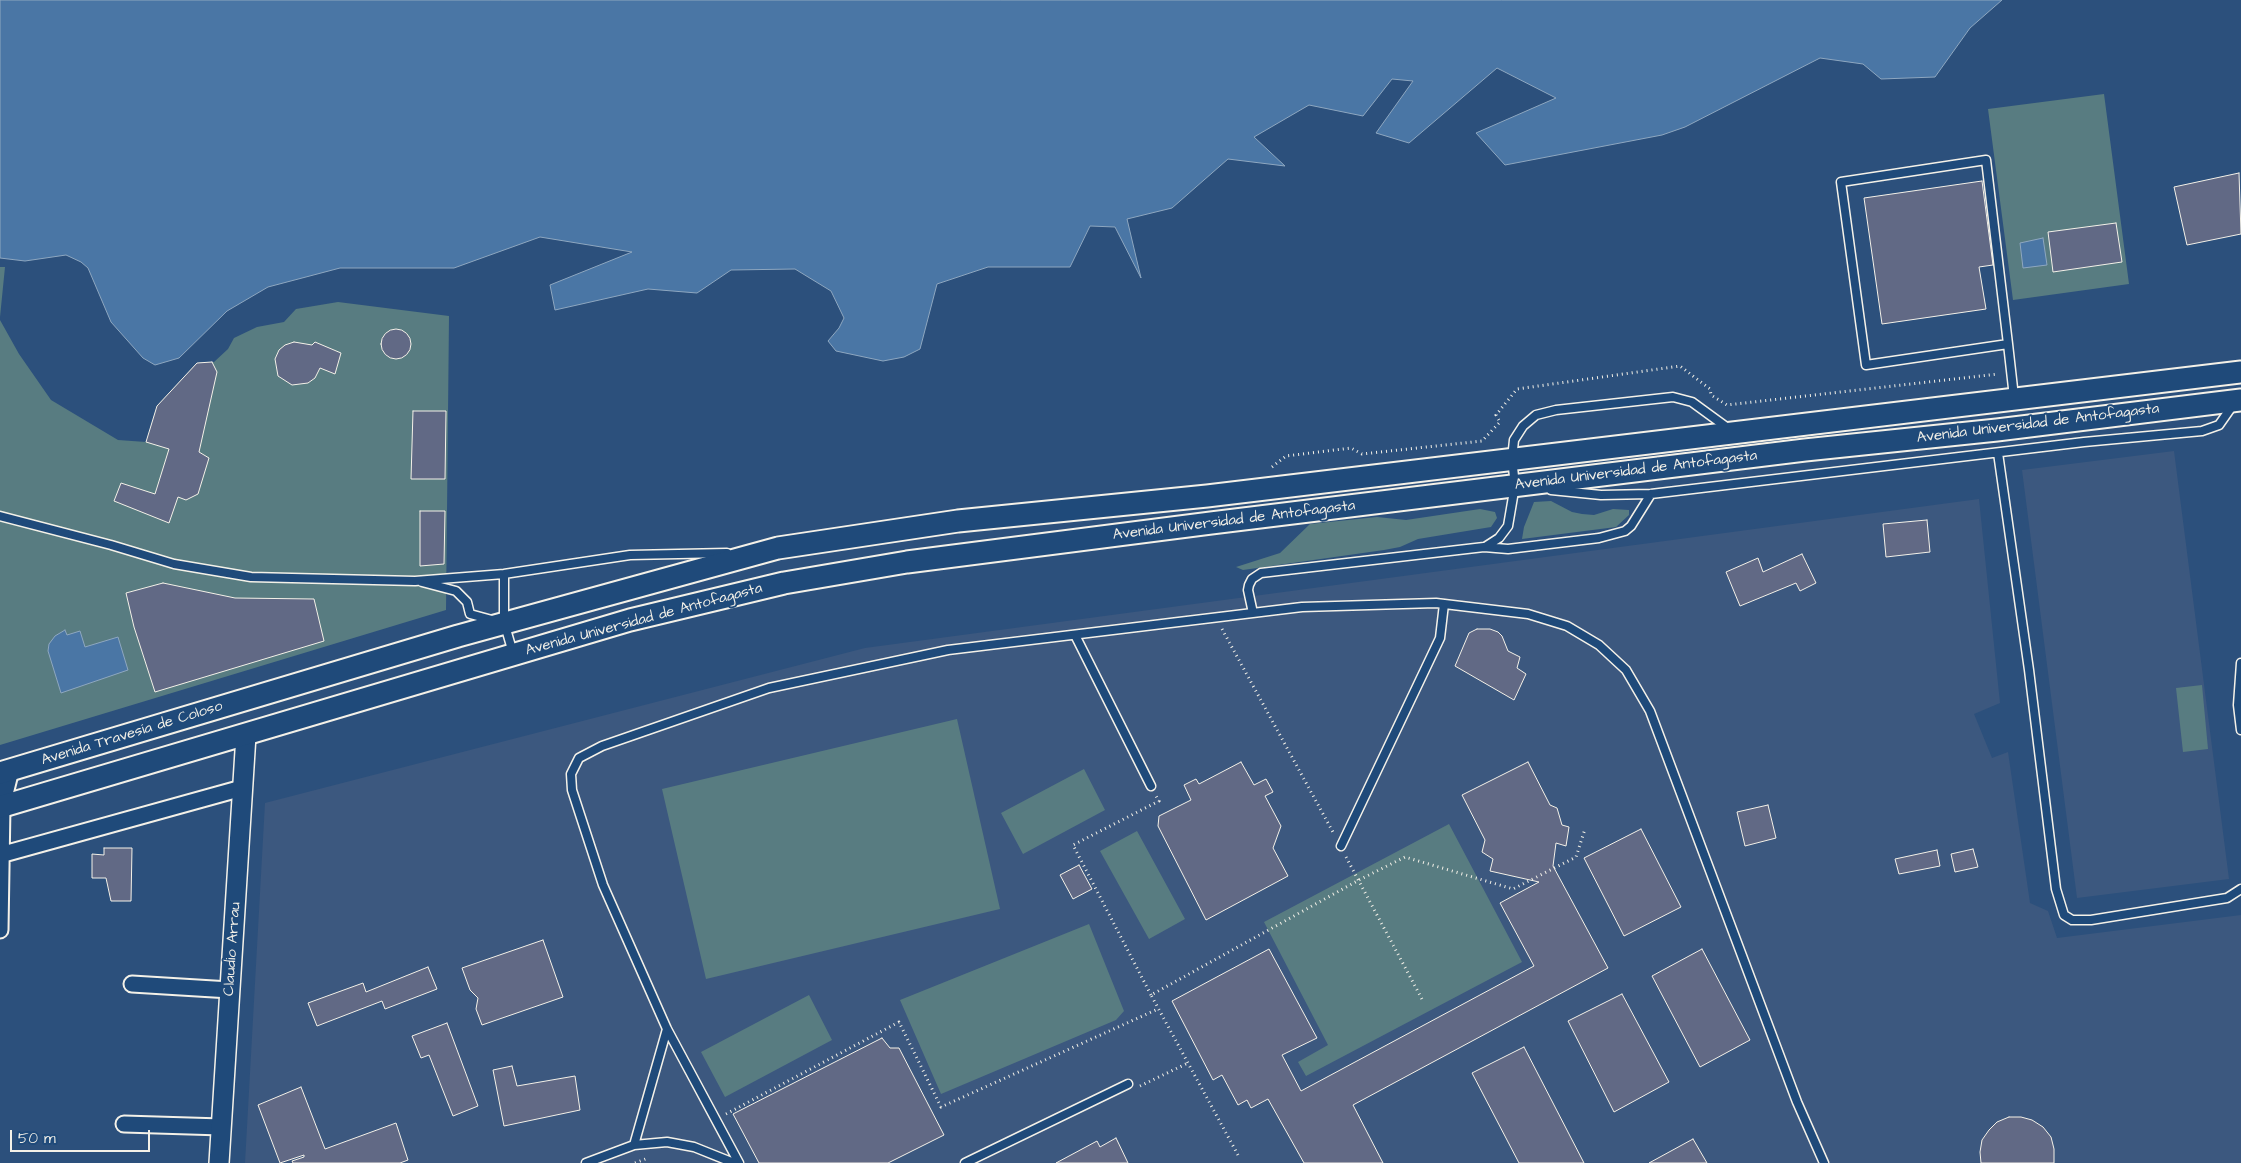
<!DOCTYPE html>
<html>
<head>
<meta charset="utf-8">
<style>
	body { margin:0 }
	#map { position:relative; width:2241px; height:1163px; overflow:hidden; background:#2c507c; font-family:"Architects Daughter",sans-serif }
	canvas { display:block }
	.scale { position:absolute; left:10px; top:1130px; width:140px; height:22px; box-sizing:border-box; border:2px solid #f4f1e8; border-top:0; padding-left:6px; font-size:15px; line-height:18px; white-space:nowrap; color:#f4f1e8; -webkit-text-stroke:4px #1f4a7a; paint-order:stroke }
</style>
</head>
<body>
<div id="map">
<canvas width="2241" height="1163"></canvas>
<div class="scale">50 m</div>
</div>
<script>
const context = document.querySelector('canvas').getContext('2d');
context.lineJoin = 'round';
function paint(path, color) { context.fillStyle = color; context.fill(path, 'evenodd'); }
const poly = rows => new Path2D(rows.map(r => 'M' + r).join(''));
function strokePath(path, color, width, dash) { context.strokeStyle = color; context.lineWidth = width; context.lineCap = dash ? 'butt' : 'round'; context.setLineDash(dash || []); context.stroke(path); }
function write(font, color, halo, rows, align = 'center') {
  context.font = font + ' "Architects Daughter",sans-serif'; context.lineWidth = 4; context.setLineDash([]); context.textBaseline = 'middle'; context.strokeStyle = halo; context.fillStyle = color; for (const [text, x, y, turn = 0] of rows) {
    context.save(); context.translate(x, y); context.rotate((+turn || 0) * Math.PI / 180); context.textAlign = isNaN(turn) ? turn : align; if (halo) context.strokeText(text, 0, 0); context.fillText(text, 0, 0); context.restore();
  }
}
paint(poly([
	[2174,451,2229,879,2077,898,2022,470],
	[1979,499,2000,703,1974,714,1992,758,2008,752,2030,903,2048,911,2057,938,2241,915,2241,1163,245,1163,265,803,865,648]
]), '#3c587f');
paint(poly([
	[2104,94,2129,284,2013,300,1988,109],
	[0,267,5,267,0,317],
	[338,302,449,316,446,610,0,745,0,320,19,354,51,400,118,440,146,442,157,406,197,363,214,362,228,349,234,338,257,327,284,322,296,309],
	[1551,501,1572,512,1582,514,1594,515,1613,509,1629,510,1629,515,1616,527,1522,539,1524,527,1534,502],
	[1480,509,1495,512,1497,518,1491,527,1418,539,1400,547,1384,550,1243,570,1236,567,1280,553,1310,524,1377,517,1406,520],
	[2202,685,2208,749,2183,752,2176,688],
	[957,719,1000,909,706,979,662,789],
	[1084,769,1105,810,1023,854,1001,813],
	[1449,824,1522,962,1306,1076,1298,1062,1328,1045,1264,922],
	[1137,831,1185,919,1149,939,1100,851],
	[1089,924,1124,1011,1116,1020,941,1094,900,1000],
	[809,995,832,1040,725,1097,701,1052]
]), '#587c81');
const water = poly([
	[0,0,2002,0,1970,28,1935,77,1881,79,1863,64,1820,58,1685,127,1662,135,1505,165,1476,133,1556,98,1497,68,1409,143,1376,133,1413,81,1392,79,1363,116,1309,105,1254,137,1285,166,1228,159,1172,208,1127,219,1141,278,1115,227,1090,226,1070,267,988,267,937,284,920,349,904,357,883,361,836,351,828,341,839,328,844,318,831,291,795,269,731,270,697,293,648,289,555,310,550,285,632,252,540,237,454,268,340,268,268,287,227,311,179,358,155,365,143,358,111,322,88,268,81,262,66,255,25,261,0,258,0,0],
	[2043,238,2047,265,2023,268,2020,243,2043,238],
	[65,630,67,635,80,631,85,647,118,637,128,670,61,693,48,651,49,644,55,636,65,630]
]);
paint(water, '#4a76a5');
strokePath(water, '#8ea7c0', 1);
const building = poly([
	[2239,173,2241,234,2187,245,2174,187,2239,173],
	[1982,181,1993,265,1979,267,1986,309,1882,324,1864,198,1982,181],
	[2116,223,2122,262,2053,272,2048,232,2116,223],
	'381 344a15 15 0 1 1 30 0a15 15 0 1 1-30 0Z',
	[294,342,312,345,315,342,341,353,335,374,320,368,315,378,308,383,292,385,278,376,275,359,279,350,285,345,294,342],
	[212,362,217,372,199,452,209,458,198,494,186,500,178,497,169,523,114,501,121,483,155,494,169,449,146,442,157,406,197,363,212,362],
	[413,411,446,411,445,479,411,479,413,411],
	[420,511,445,511,444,564,420,566,420,511],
	[1927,520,1930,552,1886,557,1883,524,1927,520],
	[1802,554,1816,583,1800,591,1796,583,1740,606,1726,572,1758,558,1763,572,1802,554],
	[163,583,235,598,314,599,324,641,155,692,134,627,126,593,163,583],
	[1477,629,1490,629,1498,632,1502,636,1508,651,1520,657,1517,668,1526,674,1514,700,1455,666,1469,633,1477,629],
	[1241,762,1254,785,1266,779,1273,792,1265,796,1281,826,1273,848,1288,876,1206,920,1158,826,1159,816,1191,800,1184,785,1196,779,1199,784,1241,762],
	[1528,762,1550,805,1557,808,1562,825,1569,827,1566,846,1556,843,1553,866,1608,968,1353,1105,1383,1163,1304,1163,1268,1099,1251,1108,1247,1100,1238,1105,1222,1075,1213,1080,1172,1001,1269,949,1317,1038,1282,1055,1301,1091,1534,966,1500,903,1539,882,1490,871,1493,859,1482,852,1485,840,1462,795,1528,762],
	[1768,805,1776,838,1745,846,1737,812,1768,805],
	[1641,829,1681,907,1624,936,1584,858,1641,829],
	[104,848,132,848,131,901,111,901,106,878,92,878,92,854,104,855,104,848],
	[1973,849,1978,867,1955,872,1951,854,1973,849],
	[1937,850,1940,866,1899,874,1895,859,1937,850],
	[1079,865,1092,889,1073,899,1060,875,1079,865],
	[543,940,563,997,482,1025,476,1009,478,998,470,990,462,968,543,940],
	[1702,949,1750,1040,1700,1067,1652,976,1702,949],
	[428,967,437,989,385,1009,382,1001,317,1026,308,1003,363,983,366,992,428,967],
	[1622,994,1669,1082,1614,1112,1568,1021,1622,994],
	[447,1023,478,1106,453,1116,429,1055,421,1058,412,1036,447,1023],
	[882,1038,890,1048,899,1048,944,1135,888,1163,759,1163,733,1114,882,1038],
	[1524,1047,1584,1163,1519,1163,1472,1073,1524,1047],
	[512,1066,517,1086,575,1076,580,1110,504,1126,493,1070,512,1066],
	[301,1087,325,1149,396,1123,408,1160,400,1163,293,1163,292,1161,304,1157,304,1155,280,1163,258,1105,301,1087],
	[2009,1117,2021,1117,2032,1120,2043,1127,2051,1137,2054,1149,2054,1163,1981,1163,1980,1152,1982,1140,1989,1130,1997,1122,2009,1117],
	[1116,1138,1128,1163,1056,1163,1097,1141,1100,1147,1116,1138],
	[1693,1139,1707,1163,1649,1163,1693,1139]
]);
paint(building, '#616985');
strokePath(building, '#f4f1e8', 1);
const service = poly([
	[2008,344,1866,365,1841,182,1986,160,2008,344,2014,397],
	[1998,453,2029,670,2056,889,2064,915,2072,920,2091,920,2227,898,2241,889],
	[1551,490,1601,495,1651,494,2084,442,2202,431,2219,425,2233,405],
	[0,516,111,545,174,564,251,577,415,581,504,574,630,555,727,553],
	[1485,547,1499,538,1508,526,1515,485,1512,459,1514,440,1523,426,1536,415,1556,410,1673,397,1692,402,1729,429],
	[504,574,504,622,513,653],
	[422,582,456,591,467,602,470,614,492,620],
	[1253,613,1248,590,1249,585,1252,579,1261,573,1484,547,1508,549,1599,538,1625,531,1631,526,1651,494],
	[1075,635,1151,786],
	[2241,663,2238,705,2241,730],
	[1341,846,1440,638,1444,604],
	[634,1145,667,1029],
	[586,1163,634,1145,667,1142,694,1147,734,1163],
	[739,1163,667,1029,603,885,572,790,571,774,579,758,602,746,769,688,948,650,1302,607,1436,603,1528,614,1567,626,1599,645,1626,670,1650,711,1797,1102,1824,1163],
	[965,1163,1128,1084]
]);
const minor = poly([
	[0,855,242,788],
	[0,930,2,806,11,770],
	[132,984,230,990],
	[124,1124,222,1127]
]);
const tertiary = poly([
	[219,1163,246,735]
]);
const secondary = poly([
	[0,773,458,636,778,548,958,521,1207,496,2241,372],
	[0,807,630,620,784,583,907,562,1211,523,1805,450,1997,430,2241,400]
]);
strokePath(service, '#f4f1e8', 11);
strokePath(minor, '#f4f1e8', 19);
strokePath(tertiary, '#f4f1e8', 22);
strokePath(secondary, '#f4f1e8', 25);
strokePath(poly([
	[1272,467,1286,456,1351,448,1362,454,1482,441,1500,422,1496,415,1517,389,1680,366,1710,389,1711,395,1727,405,1998,374],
	[1222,629,1334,834],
	[1346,857,1423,1001],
	[1151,995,1073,845,1159,801,1156,796],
	[1140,1086,1188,1063],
	[726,1114,899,1022,941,1107,1158,1009],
	[1238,1155,1151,995,1359,880,1405,857,1513,889,1576,857,1585,829],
	[635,1163,648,1158]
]), '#f4f1e8', 3, [1, 4]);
strokePath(service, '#1f4a7a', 8);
strokePath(minor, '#1f4a7a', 15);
strokePath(tertiary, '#1f4a7a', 19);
strokePath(secondary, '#1f4a7a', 21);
write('15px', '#f4f1e8', '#1f4a7a', [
	["Avenida Universidad de Antofagasta",2038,424,-7],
	["Avenida Universidad de Antofagasta",1636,471,-7],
	["Avenida Universidad de Antofagasta",1234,521,-7],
	["Avenida Universidad de Antofagasta",644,620,-15],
	["Avenida Travesía de Coloso",132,734,-17],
	["Claudio Arrau",233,949,-86]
]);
</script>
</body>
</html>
